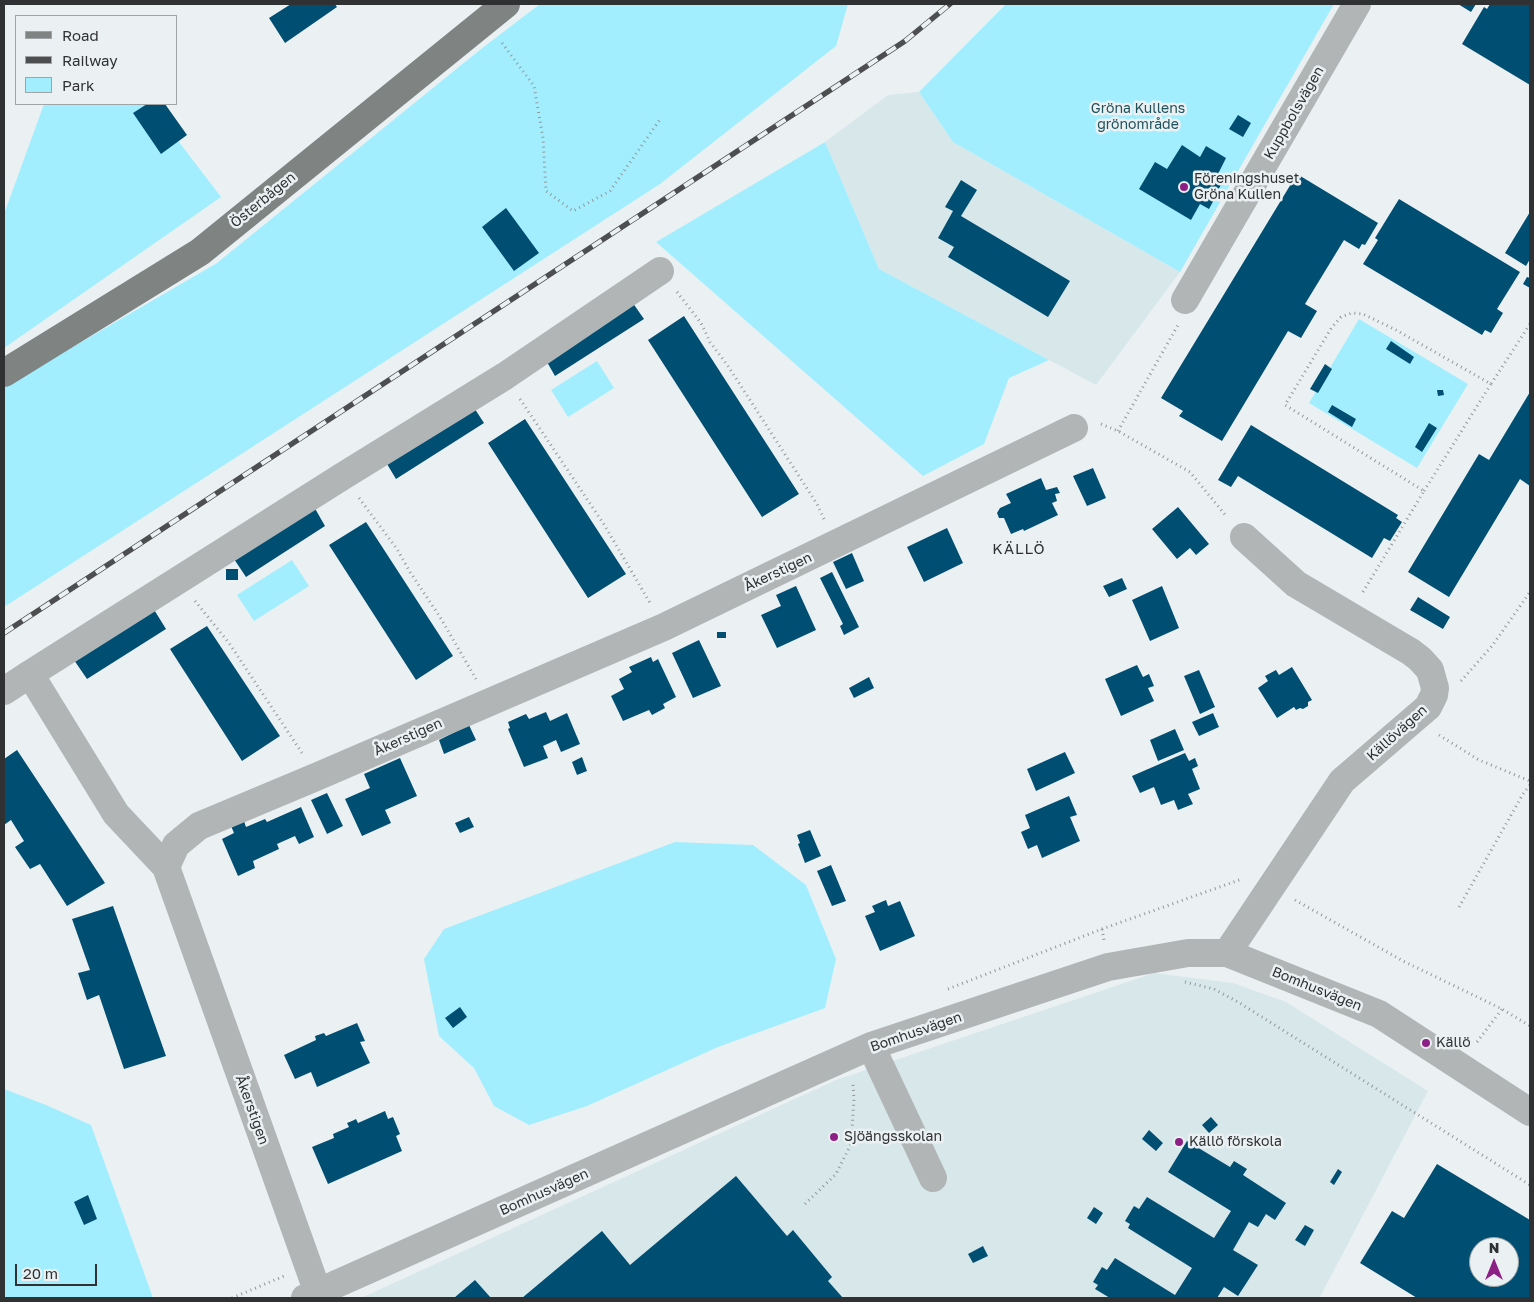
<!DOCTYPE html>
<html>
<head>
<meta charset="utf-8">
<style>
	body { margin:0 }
	#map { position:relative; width:1534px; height:1302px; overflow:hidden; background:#ebf1f3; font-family:"Golos Text",sans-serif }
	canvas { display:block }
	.frame { position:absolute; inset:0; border:5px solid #2f3132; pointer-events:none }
	.legend { position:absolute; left:15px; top:15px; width:162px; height:90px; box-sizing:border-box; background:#ebf1f3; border:1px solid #a0a4a6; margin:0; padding:6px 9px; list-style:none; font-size:15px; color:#2f3132 }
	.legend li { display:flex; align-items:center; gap:10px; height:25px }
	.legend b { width:25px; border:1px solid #a0a4a6 }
	.north { position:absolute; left:1469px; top:1237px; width:50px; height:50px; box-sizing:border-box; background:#ebf1f3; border:1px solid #a0a4a6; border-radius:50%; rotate:0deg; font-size:14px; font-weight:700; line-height:20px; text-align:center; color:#2f3132 }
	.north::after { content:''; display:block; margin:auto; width:18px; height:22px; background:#8c2084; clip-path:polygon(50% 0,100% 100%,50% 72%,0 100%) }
	.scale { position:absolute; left:15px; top:1264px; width:82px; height:22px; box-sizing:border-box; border:2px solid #2f3132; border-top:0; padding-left:6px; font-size:15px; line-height:18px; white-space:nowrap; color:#2f3132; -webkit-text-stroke:4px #ebf1f3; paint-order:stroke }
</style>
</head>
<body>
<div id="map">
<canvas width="1534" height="1302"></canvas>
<div class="frame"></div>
<ul class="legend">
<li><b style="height:6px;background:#7f8483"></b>Road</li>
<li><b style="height:6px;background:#4c4e4f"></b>Railway</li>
<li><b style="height:14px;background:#a2eeff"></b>Park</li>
</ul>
<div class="north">N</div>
<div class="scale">20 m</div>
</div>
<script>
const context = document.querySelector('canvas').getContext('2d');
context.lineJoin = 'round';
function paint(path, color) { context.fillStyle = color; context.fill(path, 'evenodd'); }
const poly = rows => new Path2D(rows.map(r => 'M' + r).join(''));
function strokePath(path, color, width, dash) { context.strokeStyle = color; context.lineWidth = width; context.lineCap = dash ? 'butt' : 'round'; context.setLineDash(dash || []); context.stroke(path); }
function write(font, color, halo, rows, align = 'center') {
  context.font = font + ' "Golos Text",sans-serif'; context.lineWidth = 5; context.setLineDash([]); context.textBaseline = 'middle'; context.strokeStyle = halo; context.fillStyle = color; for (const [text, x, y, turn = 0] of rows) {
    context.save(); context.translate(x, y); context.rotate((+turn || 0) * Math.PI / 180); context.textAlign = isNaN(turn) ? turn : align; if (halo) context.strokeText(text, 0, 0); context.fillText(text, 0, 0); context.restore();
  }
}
paint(poly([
	[919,92,953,142,1180,272,1096,385,879,269,825,142,888,95],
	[1154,973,1233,983,1286,1002,1428,1091,1320,1297,1322,1298,361,1298,836,1080]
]), '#d7e7ea');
paint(poly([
	[540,4,848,4,836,46,660,184,4,607,4,387,217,263,481,49],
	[1006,4,1334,4,1180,272,953,142,919,92],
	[44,104,150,104,221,197,4,348,4,214],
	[825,142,879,269,1049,360,1009,378,984,444,923,476,656,242],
	[1359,319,1468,384,1417,468,1309,403],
	[597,361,614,388,568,417,551,390],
	[292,560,309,586,254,621,237,595],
	[675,842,753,845,806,885,836,959,825,1008,718,1047,587,1106,529,1125,494,1106,474,1068,439,1036,424,959,444,929],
	[4,1089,46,1105,91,1125,153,1298,4,1298]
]), '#a2eeff');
paint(poly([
	[291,4,335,4,337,7,285,43,269,18],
	[1458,4,1476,4,1471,12],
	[1490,4,1530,4,1530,85,1462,44,1484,7,1487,9],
	[147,104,165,104,187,135,161,154,133,113],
	[1238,115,1251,123,1243,137,1229,129],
	[1182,145,1200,157,1206,146,1226,158,1216,178,1223,181,1215,196,1216,196,1209,209,1200,204,1191,220,1139,189,1155,162,1167,169],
	[1297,174,1378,223,1365,245,1362,244,1359,249,1344,240,1305,304,1317,311,1301,338,1288,331,1222,441,1179,416,1183,411,1161,398],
	[961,180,977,190,961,216,1070,281,1048,317,948,257,954,247,938,238,953,211,945,207],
	[1399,199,1520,272,1497,309,1503,313,1491,333,1485,330,1482,335,1363,264,1378,240,1375,238],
	[506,208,539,253,514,271,482,227],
	[1530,212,1530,259,1526,266,1505,253],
	[1527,277,1530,278,1530,288,1523,284],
	[630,299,644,319,555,376,543,355],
	[684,316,799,494,762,517,648,340],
	[1391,341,1414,357,1410,364,1386,349],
	[1325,364,1332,369,1318,393,1310,389],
	[1437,390,1443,390,1444,395,1438,396],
	[1530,392,1530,486,1520,479,1449,597,1408,572,1479,454,1489,460],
	[471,403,484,423,396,479,384,459],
	[1332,405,1356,419,1352,427,1328,412],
	[525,419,626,574,588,598,488,443],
	[1429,423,1437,428,1422,452,1415,447],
	[1251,425,1398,515,1396,518,1402,522,1390,541,1384,538,1372,558,1238,476,1231,487,1218,480],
	[1093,468,1106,498,1087,506,1073,476],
	[1041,478,1046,490,1057,487,1060,493,1055,494,1057,501,1052,503,1058,515,1024,531,1023,529,1011,534,1004,518,999,518,997,513,1000,508,1011,503,1006,494],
	[313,505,325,526,246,577,232,556],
	[1178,507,1209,544,1196,555,1190,548,1177,559,1152,529],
	[366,522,453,656,416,680,329,545],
	[947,528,963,563,924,582,907,547],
	[852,553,864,581,846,589,833,562],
	[226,569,238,569,238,580,226,580],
	[832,572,859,627,844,635,840,626,843,624,820,578],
	[1122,578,1127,589,1109,597,1103,586],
	[796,586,816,630,777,648,761,615,781,606,776,595],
	[1162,586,1179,628,1150,641,1132,600],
	[1418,597,1450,617,1443,629,1410,610],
	[153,608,166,629,87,679,74,660],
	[207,626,280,736,242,761,170,649],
	[717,632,726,632,726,638,717,638],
	[699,640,721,686,693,698,672,653],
	[651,657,653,662,658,659,676,697,663,704,665,708,652,715,649,710,623,721,611,696,624,689,619,679,632,672,629,667],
	[1137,665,1143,677,1149,674,1154,686,1148,688,1154,701,1121,716,1105,679],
	[1292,667,1312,700,1308,702,1308,706,1303,709,1300,708,1296,710,1294,707,1277,718,1258,688,1268,681,1265,676,1276,670,1279,675],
	[1199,670,1215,707,1200,714,1184,676],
	[869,677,874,688,854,698,849,688],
	[546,712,550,721,567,713,580,744,561,752,556,740,543,746,548,758,524,767,508,729,510,728,508,722,526,714,529,719],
	[1213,713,1219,727,1199,736,1192,722],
	[469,725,476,740,444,754,439,740],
	[1175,729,1184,750,1158,761,1150,740],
	[17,750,105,883,67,906,40,864,30,869,15,847,24,841,11,820,4,825,4,759],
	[1065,752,1075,773,1036,791,1027,769],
	[1185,753,1189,761,1195,758,1198,766,1192,769,1200,789,1188,794,1193,804,1178,810,1174,800,1161,805,1154,787,1140,793,1132,776],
	[582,757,587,771,577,775,572,762],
	[400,758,417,796,385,810,391,823,362,836,345,799,370,788,364,774],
	[327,793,343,826,327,834,311,800],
	[1069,796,1077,815,1070,817,1080,841,1042,858,1037,845,1028,849,1021,832,1030,828,1025,815],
	[301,807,314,837,299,844,295,836,277,844,279,849,253,861,255,868,238,876,222,839,234,833,231,826,244,821,246,827,265,819,267,822],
	[469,817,474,827,460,833,455,823],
	[810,830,821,856,805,863,798,844,800,843,797,835],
	[831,865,846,901,832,906,817,871],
	[886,900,888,906,900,901,915,936,880,951,865,916,875,912,872,906],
	[113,906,166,1056,124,1069,99,995,87,1000,78,973,90,970,72,919],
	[460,1007,467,1017,453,1028,445,1018],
	[357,1023,365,1041,360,1042,370,1063,317,1087,311,1072,295,1079,284,1055,316,1040,315,1036,324,1033,326,1036],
	[385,1111,388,1119,393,1117,400,1134,396,1136,402,1151,328,1184,312,1147,334,1138,333,1134,349,1127,347,1123,352,1121,356,1119,358,1123],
	[1211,1117,1218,1125,1209,1133,1202,1125],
	[1149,1130,1163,1143,1156,1151,1142,1139],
	[1187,1141,1230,1167,1234,1161,1247,1169,1243,1175,1286,1203,1275,1220,1266,1214,1258,1227,1249,1222,1233,1250,1258,1265,1238,1296,1224,1287,1217,1298,1110,1298,1095,1289,1098,1285,1093,1282,1102,1267,1107,1270,1115,1258,1175,1295,1192,1268,1128,1228,1130,1224,1125,1221,1134,1206,1139,1209,1147,1197,1214,1238,1231,1211,1168,1172],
	[1437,1164,1530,1220,1530,1298,1417,1298,1360,1263,1392,1211,1404,1218],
	[1479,1247,1509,1247,1509,1277,1479,1277],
	[1338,1169,1342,1172,1334,1185,1330,1182],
	[736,1176,787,1236,793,1230,832,1277,828,1281,843,1298,522,1298,602,1231,630,1265],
	[88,1195,97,1219,84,1225,74,1202],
	[1094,1207,1103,1213,1096,1224,1087,1218],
	[1305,1225,1314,1230,1305,1246,1295,1240],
	[983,1246,988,1256,973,1263,968,1254],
	[475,1280,491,1298,454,1298]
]), '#004f73');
strokePath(poly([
	[502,43,534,86,543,138,546,191,573,211,610,191,661,118],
	[677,292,701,323,710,342,728,366,817,504,824,519],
	[520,399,605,526,650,603],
	[1101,424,1118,431,1190,472,1227,517],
	[1118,431,1178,325],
	[1424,491,1491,384],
	[359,498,397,549,410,572,440,617,476,679],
	[1363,592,1424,491,1285,405,1332,327,1341,317,1352,313,1363,314,1396,330,1491,384,1530,324],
	[195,601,229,643,302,753],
	[1461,681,1492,646,1530,592],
	[1439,735,1479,760,1530,781],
	[1295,900,1403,961,1502,1009,1530,1026],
	[1459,907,1523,794,1530,785],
	[1102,929,1104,940],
	[1185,982,1214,989,1238,1002,1530,1185],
	[948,989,1102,929,1242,879],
	[1477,1042,1502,1009],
	[805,1204,836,1174,851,1144,854,1099,853,1083],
	[232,1298,284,1276]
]), '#939899', 3, [1, 4]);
strokePath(poly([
	[1185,300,1357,4],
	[30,674,343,476,505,376,660,271],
	[4,691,30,674,116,814,166,867],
	[1227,953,1342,781,1428,707,1434,695,1435,688,1430,670,1420,659,1411,652,1296,584,1244,537],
	[871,1046,933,1178],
	[318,1293,166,867,176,845,199,826,316,777,664,627,1074,428],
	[305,1298,871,1046,1108,967,1188,953,1227,953,1379,1014,1530,1112]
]), '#b2b5b5', 28);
strokePath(poly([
	[4,373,200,252,506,4]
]), '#7f8483', 28);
const rail = poly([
	[4,633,905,41,950,4]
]);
strokePath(rail, '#4c4e4f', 5.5);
strokePath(rail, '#ebf1f3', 4, [11]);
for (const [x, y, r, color] of [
	[1184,187,5,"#8c2084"],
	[1426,1043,5,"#8c2084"],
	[834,1137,5,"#8c2084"],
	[1179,1142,5,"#8c2084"]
]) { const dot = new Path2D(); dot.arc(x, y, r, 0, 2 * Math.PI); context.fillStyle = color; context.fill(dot); strokePath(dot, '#ebf1f3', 2); }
write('14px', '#1d515b', '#ebf1f3', [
	["Gröna Kullens",1138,109],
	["grönområde",1138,125]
]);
write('14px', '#2f3132', '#ebf1f3', [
	["Kuppbolsvägen",1294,113,-60],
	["Österbågen",263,200,-39],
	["Åkerstigen",778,572,-25],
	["Källövägen",1397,733,-42],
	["Åkerstigen",408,737,-24],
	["Bomhusvägen",1317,989,22],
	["Bomhusvägen",916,1032,-19],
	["Åkerstigen",252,1110,70],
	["Bomhusvägen",544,1192,-24]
]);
write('14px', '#2f3132', '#ebf1f3', [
	["Föreningshuset",1194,179],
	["Gröna Kullen",1194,195],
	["Källö",1436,1043],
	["Sjöängsskolan",844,1137],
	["Källö förskola",1189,1142]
], 'left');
context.letterSpacing = '1px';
write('15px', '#2f3132', '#ebf1f3', [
	["KÄLLÖ",1019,549]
]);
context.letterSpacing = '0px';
</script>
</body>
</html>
